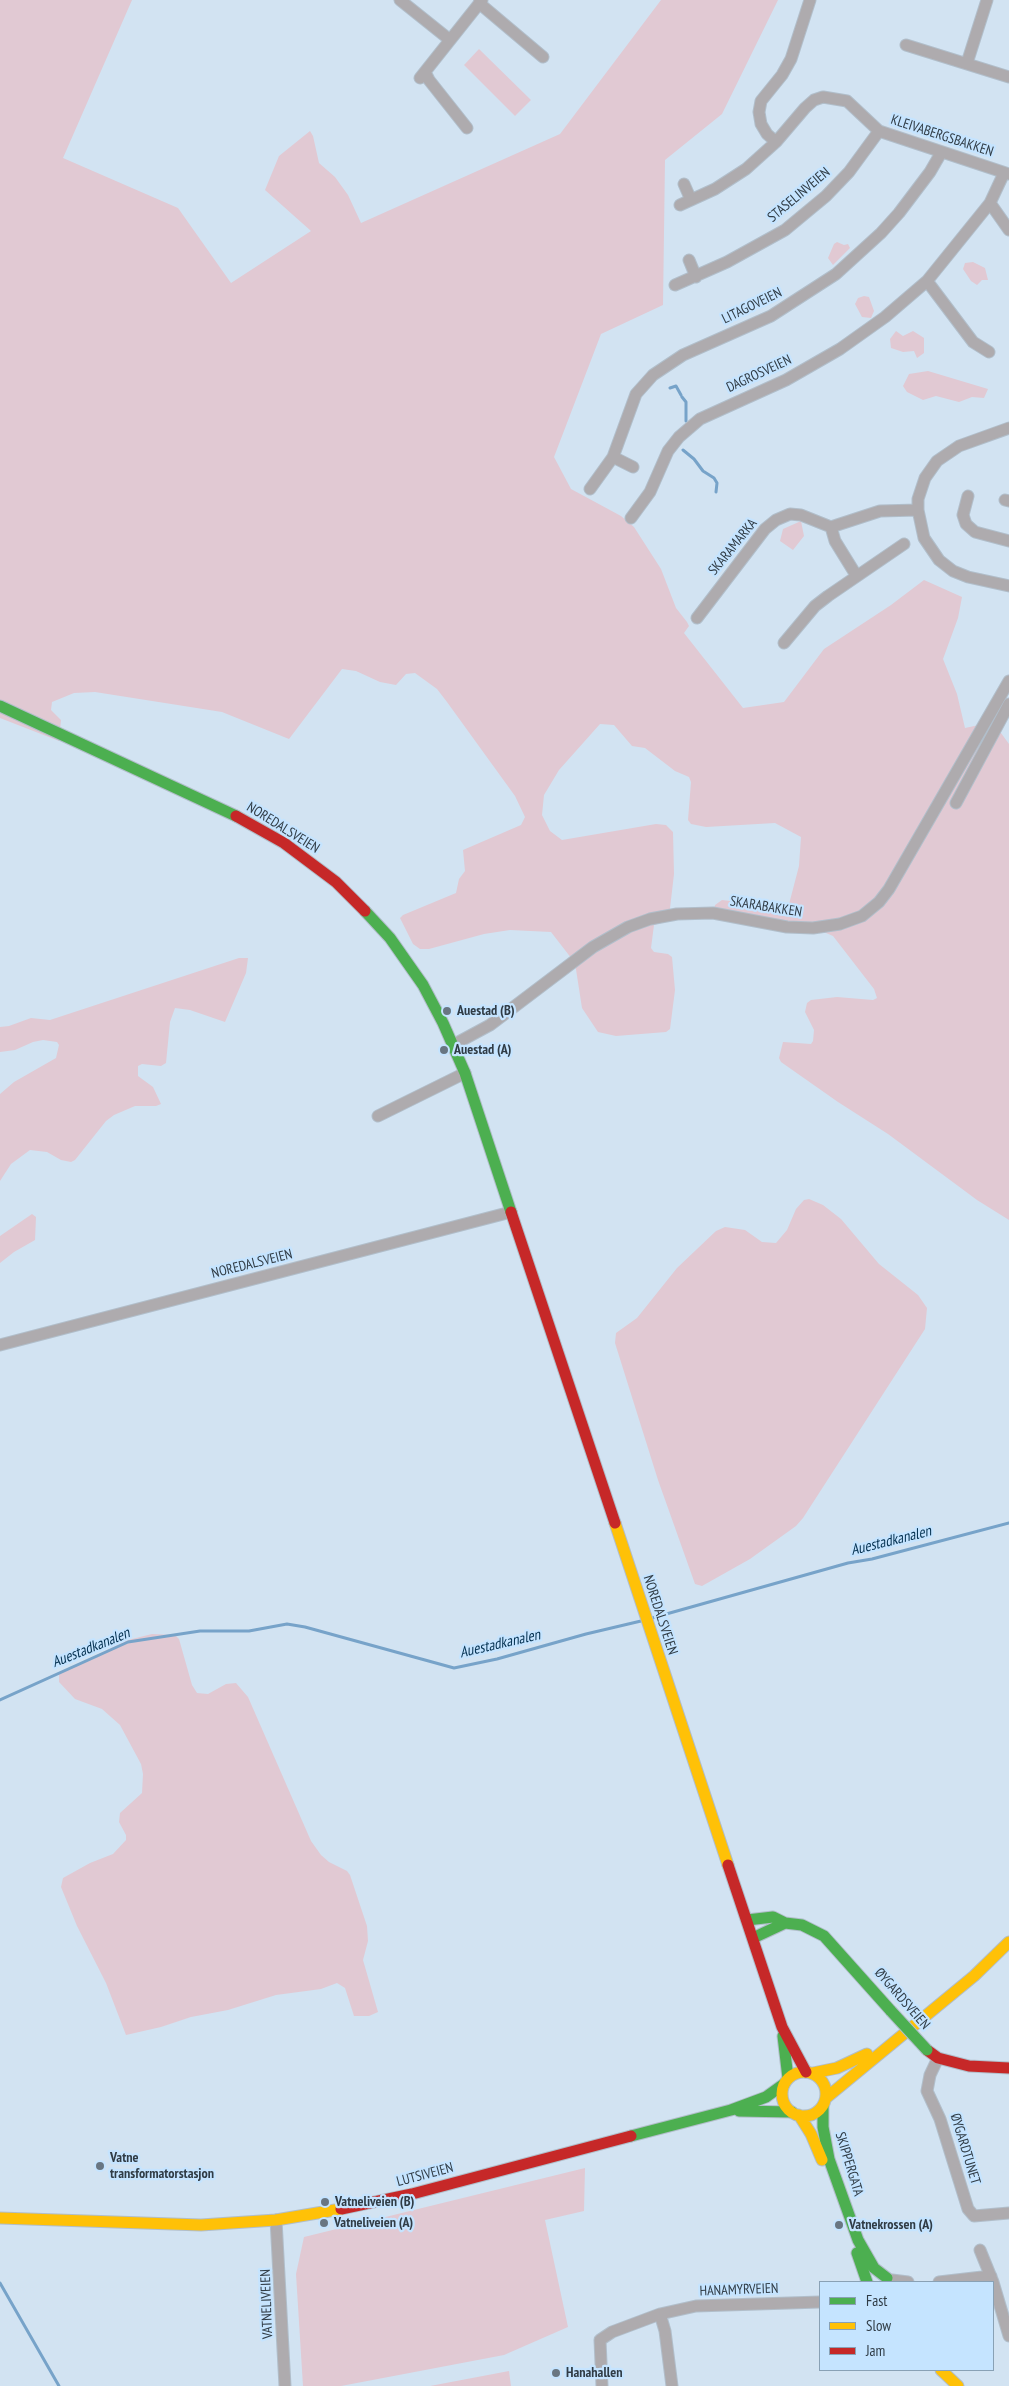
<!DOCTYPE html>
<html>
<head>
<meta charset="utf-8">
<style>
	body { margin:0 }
	#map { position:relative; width:1009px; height:2386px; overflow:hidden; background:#d2e3f2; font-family:"PT Sans Narrow",sans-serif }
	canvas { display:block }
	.legend { position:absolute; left:819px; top:2281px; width:175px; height:90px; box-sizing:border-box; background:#c5e4ff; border:1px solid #89a1b5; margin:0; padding:6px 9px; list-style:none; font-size:15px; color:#303c46 }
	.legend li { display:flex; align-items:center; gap:10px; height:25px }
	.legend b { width:25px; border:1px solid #89a1b5 }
</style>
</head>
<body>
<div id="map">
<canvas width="1009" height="2386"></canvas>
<ul class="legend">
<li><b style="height:6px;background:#4caf50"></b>Fast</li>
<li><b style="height:6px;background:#ffc107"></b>Slow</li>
<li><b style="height:6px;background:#c62828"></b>Jam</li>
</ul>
</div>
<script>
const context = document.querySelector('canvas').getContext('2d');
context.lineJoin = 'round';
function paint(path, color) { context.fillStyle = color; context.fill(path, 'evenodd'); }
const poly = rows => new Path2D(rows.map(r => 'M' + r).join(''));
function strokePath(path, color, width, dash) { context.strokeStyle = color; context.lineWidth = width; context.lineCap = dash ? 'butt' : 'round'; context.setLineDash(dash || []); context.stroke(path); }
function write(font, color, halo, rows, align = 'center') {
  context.font = font + ' "PT Sans Narrow",sans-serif'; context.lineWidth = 4.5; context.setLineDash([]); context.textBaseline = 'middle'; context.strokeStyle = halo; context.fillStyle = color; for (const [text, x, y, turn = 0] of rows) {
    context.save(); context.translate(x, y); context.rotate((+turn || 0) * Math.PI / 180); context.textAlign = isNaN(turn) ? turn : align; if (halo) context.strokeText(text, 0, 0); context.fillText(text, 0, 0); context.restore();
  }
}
paint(poly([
	[0,0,132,0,63,158,178,208,231,283,311,231,265,190,279,156,310,131,313,136,319,163,335,177,348,195,361,223,560,134,661,0,778,0,722,114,665,160,663,305,601,334,554,457,571,489,621,516,634,527,661,569,676,608,687,622,689,626,684,633,743,708,784,702,824,649,891,605,924,580,962,597,958,618,943,659,957,694,965,728,993,722,1009,744,1009,1220,977,1200,888,1134,838,1102,781,1062,779,1058,783,1042,811,1044,813,1041,814,1030,805,1012,807,1003,811,1000,837,997,873,1000,877,998,874,989,833,936,826,933,791,932,761,928,714,913,715,905,722,900,788,908,799,866,801,837,775,823,706,827,691,824,688,820,691,782,689,777,675,771,645,748,632,746,614,725,600,724,559,770,544,795,542,815,550,831,562,840,656,824,666,825,673,832,674,874,669,917,667,921,654,925,651,948,654,952,668,954,672,957,675,990,670,1029,666,1032,616,1036,598,1032,582,1008,575,963,551,932,510,930,484,934,429,949,420,949,413,944,400,918,403,915,456,893,459,879,465,871,463,850,521,825,525,817,515,796,447,702,437,689,415,673,406,674,396,685,380,682,356,671,342,669,289,739,222,712,95,692,74,693,52,702,51,710,61,720,59,741,0,718],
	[479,49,531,100,515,116,464,65],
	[837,242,844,245,848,244,850,248,833,265,828,258,834,244],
	[973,262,985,268,988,280,982,280,977,285,971,281,963,269,965,263],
	[864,296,869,297,874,311,871,318,862,317,855,304,858,298],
	[896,331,903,336,913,331,921,336,924,338,924,353,917,358,914,351,903,352,891,348,890,339],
	[928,371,988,389,984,398,972,397,959,402,936,396,923,400,907,392,903,386,909,374],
	[801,521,804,536,793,550,780,541,783,529],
	[239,958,248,958,246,973,225,1022,190,1010,175,1008,170,1022,166,1063,161,1066,142,1064,138,1066,138,1076,153,1087,161,1104,156,1106,135,1106,114,1115,106,1121,75,1160,71,1162,61,1160,47,1152,30,1150,11,1164,0,1181,0,1094,14,1082,56,1058,59,1045,57,1042,43,1040,33,1042,15,1050,0,1052,0,1027,9,1026,31,1018,50,1020],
	[809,1199,823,1205,841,1219,879,1264,918,1295,927,1308,925,1329,803,1518,796,1526,750,1559,702,1586,695,1584,658,1480,615,1343,616,1333,637,1318,677,1268,716,1231,725,1227,745,1230,762,1242,776,1243,787,1230,796,1209,804,1200],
	[32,1214,36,1217,35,1240,14,1252,0,1263,0,1236],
	[152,1634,175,1635,179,1639,192,1685,197,1693,208,1694,226,1684,236,1683,248,1697,311,1841,321,1855,329,1862,347,1871,350,1875,367,1926,368,1941,363,1960,378,2012,369,2016,354,2016,345,1988,337,1983,321,1989,276,1995,228,2010,191,2017,161,2027,126,2035,106,1983,77,1926,61,1887,63,1878,90,1863,113,1854,126,1840,126,1835,119,1822,120,1813,142,1793,143,1774,141,1764,120,1725,102,1709,75,1699,59,1682,59,1673,128,1640],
	[585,2168,584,2211,545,2220,568,2327,504,2355,341,2386,303,2386,296,2274,304,2237],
	[509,2371,511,2386,430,2386]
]), '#e1c9d3');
strokePath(poly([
	[670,388,676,386,681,395],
	[682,397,686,402,686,421],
	[683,450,694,459,703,471,714,478,717,483,716,492],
	[652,1618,848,1563,872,1559,1009,1523],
	[0,1700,128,1642,200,1631,249,1631,287,1624,305,1627,454,1668,497,1659,586,1634,641,1621],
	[0,2283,59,2386]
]), '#77a3c9', 3);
const street = poly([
	[400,0,450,40],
	[479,3,543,57],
	[906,45,1009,77],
	[967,63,987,0],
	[425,72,429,80,467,128],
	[420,78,482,0],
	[776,142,767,134,761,124,759,112,761,101,782,75,791,59,810,0],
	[684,184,691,200],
	[990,203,1009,230],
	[680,205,715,189,746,169,776,142,805,108,814,100,823,97,847,101,879,131,1009,174],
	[689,260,696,277],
	[927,281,973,342,989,352],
	[675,285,727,262,785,230,826,196,849,172,879,131],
	[1009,428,959,446,937,461,925,478,918,499,918,510,924,538,939,560,953,571,968,577,1009,586],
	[613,457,633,467],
	[590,489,613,457,636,394,653,375,683,355,771,316,836,274,881,233,899,213,930,172,941,153],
	[968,496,963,515,966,524,975,532,1009,541],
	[1005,500,1009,501],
	[631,518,650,492,668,451,679,437,700,419,786,380,840,349,885,317,927,281,990,203,1004,173],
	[856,575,835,541,831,527,880,511,918,510],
	[697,618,765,529,776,520,790,514,801,515,831,527],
	[784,643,815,606,828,596,904,544],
	[956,803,1009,704],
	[453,1045,490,1025,593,947,628,927,650,919,677,914,713,913,787,927,813,928,840,924,862,916,879,902,889,889,1009,681],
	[378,1116,465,1073],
	[0,1345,511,1212],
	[938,2058,930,2075,927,2091,940,2119,968,2209,974,2216,1009,2213],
	[276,2220,285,2386],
	[980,2250,993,2282],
	[892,2280,908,2282],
	[939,2282,991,2276],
	[993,2282,1009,2336],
	[660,2314,665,2331,672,2386],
	[602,2386,600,2340,612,2332,660,2314,696,2306,820,2302]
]);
const fast = poly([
	[0,706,236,816],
	[365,911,390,938,423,985,443,1023,465,1073,511,1212],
	[747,1920,773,1917,785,1923,802,1925,824,1936,891,2011],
	[753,1938,785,1923],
	[783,2036,788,2078],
	[823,2106,823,2127,829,2159,858,2240,874,2268,887,2278],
	[739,2111,792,2112],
	[631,2136,731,2110,766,2097,784,2084],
	[857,2253,867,2282]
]);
const slow = poly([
	[615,1523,728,1865],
	'782 2094a22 22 0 1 1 44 0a22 22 0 1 1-44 0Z',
	[813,2073,837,2068,867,2054],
	[826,2098,974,1976,1009,1942],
	[799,2115,811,2134,822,2160],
	[0,2218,201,2225,276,2220,341,2209],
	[941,2370,958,2386]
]);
const jam = poly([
	[236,816,284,843,336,882,365,911],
	[511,1212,615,1523],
	[728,1865,782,2027,806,2072],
	[927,2050,938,2058,969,2066,1009,2068],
	[341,2209,412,2194,631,2136]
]);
strokePath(street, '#b1beca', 13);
strokePath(fast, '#b1beca', 13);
strokePath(slow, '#b1beca', 13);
strokePath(jam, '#b1beca', 13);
strokePath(street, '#aeabae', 11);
strokePath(fast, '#4caf50', 11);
strokePath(slow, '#ffc107', 11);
strokePath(jam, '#c62828', 11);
const fastBridge = poly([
	[891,2011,927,2050]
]);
strokePath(fastBridge, '#b1beca', 13, []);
strokePath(fastBridge, '#4caf50', 11);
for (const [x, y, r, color] of [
	[447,1011,5,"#697682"],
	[444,1050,5,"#697682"],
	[100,2166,5,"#697682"],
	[325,2202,5,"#697682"],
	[324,2223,5,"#697682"],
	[839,2225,5,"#697682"],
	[556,2373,5,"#697682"]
]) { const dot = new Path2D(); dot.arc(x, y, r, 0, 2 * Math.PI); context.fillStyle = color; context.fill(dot); strokePath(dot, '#c5e4ff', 2); }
write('14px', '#303c46', '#c5e4ff', [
	["KLEIVABERGSBAKKEN",942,136,18],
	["STASELINVEIEN",799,195,-40],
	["LITAGOVEIEN",752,306,-26],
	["DAGROSVEIEN",759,374,-25],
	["SKARAMARKA",733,547,-51],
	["NOREDALSVEIEN",283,828,32],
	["SKARABAKKEN",766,907,9],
	["NOREDALSVEIEN",252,1264,-14],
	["NOREDALSVEIEN",660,1615,72],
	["ØYGARDSVEIEN",902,1999,49],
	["ØYGARDTUNET",965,2149,73],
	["SKIPPERGATA",849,2164,73],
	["LUTSIVEIEN",425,2175,-15],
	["HANAMYRVEIEN",739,2290,-2],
	["VATNELIVEIEN",267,2304,-92]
]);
write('bold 14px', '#303c46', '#c5e4ff', [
	["Auestad (B)",457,1011],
	["Auestad (A)",454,1050],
	["Vatne",110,2158],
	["transformatorstasjon",110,2174],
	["Vatneliveien (B)",335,2202],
	["Vatneliveien (A)",334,2223],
	["Vatnekrossen (A)",849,2225],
	["Hanahallen",566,2373]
], 'left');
write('italic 15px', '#043151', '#c5e4ff', [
	["Auestadkanalen",891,1541,-14],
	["Auestadkanalen",500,1644,-13],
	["Auestadkanalen",91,1648,-22]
]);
</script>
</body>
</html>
